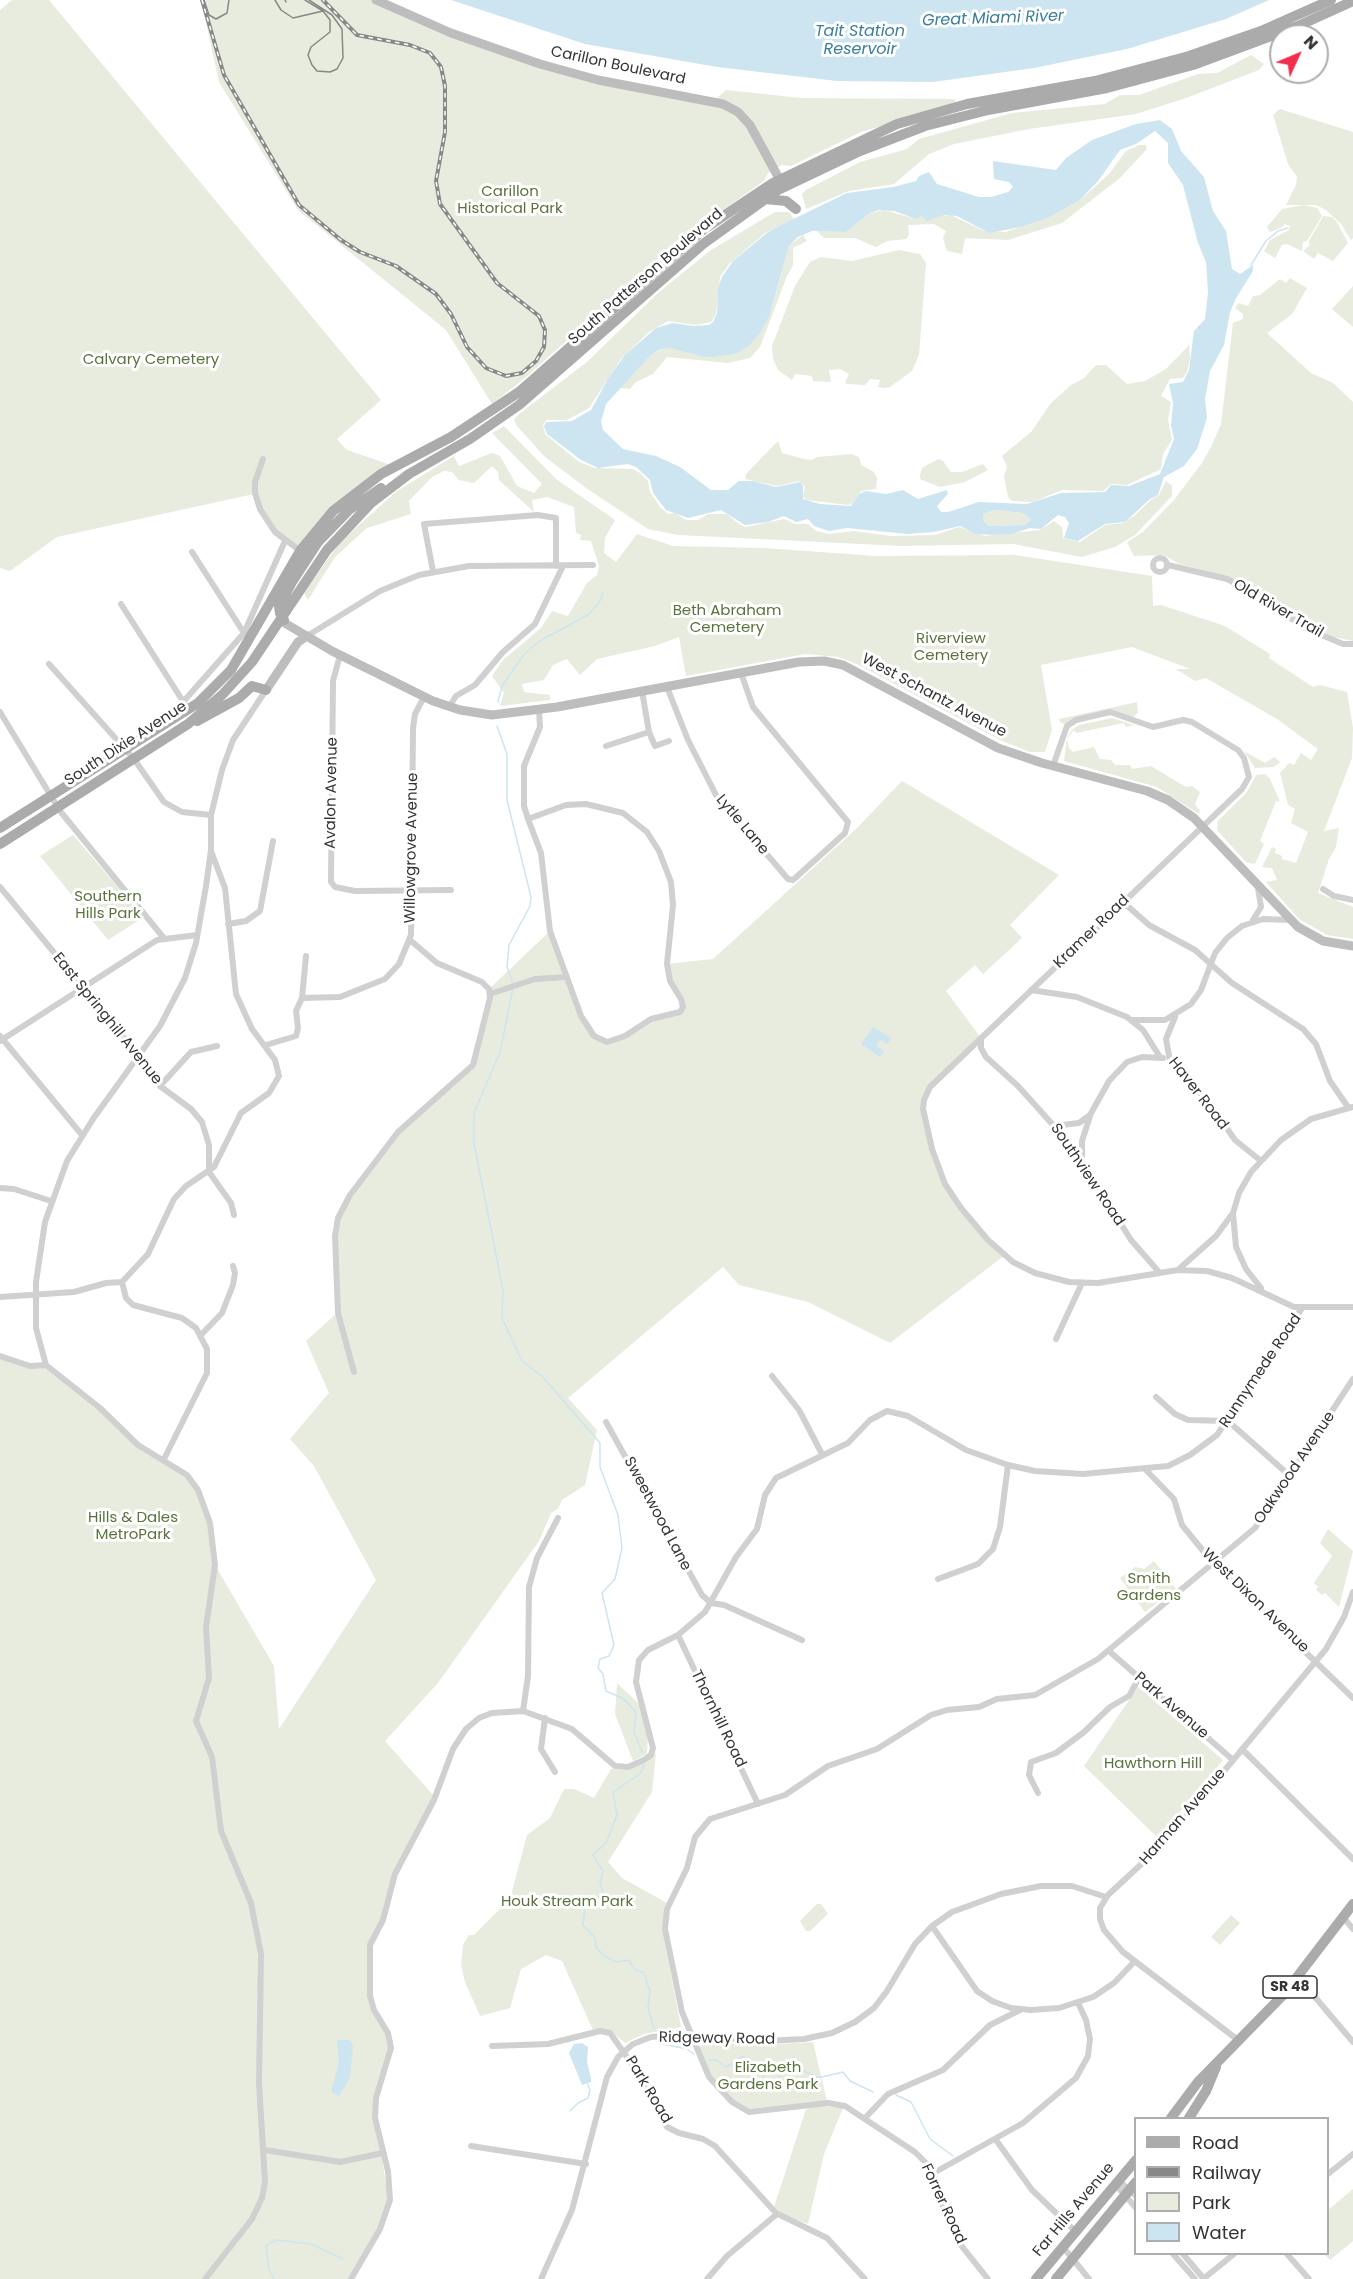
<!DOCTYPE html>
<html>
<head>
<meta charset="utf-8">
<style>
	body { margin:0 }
	#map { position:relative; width:1353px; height:2279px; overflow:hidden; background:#fff; font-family:Poppins,sans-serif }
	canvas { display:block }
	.legend { position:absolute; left:1134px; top:2117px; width:195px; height:138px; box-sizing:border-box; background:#fff; border:2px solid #adadad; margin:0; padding:8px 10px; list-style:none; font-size:18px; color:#333 }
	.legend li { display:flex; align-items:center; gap:12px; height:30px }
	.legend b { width:30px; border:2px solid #adadad }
	.north { position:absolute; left:1269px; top:24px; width:60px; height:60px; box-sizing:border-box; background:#fff; border:2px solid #adadad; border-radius:50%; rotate:46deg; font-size:16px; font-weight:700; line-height:24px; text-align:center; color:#333 }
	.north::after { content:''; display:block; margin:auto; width:21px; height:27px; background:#f02e4d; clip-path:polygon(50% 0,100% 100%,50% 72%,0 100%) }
</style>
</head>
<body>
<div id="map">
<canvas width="1353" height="2279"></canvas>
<ul class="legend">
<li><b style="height:8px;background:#ababab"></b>Road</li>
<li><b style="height:8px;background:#888"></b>Railway</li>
<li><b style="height:16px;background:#e7ecde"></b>Park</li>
<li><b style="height:16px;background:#cde5f0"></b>Water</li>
</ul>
<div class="north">N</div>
</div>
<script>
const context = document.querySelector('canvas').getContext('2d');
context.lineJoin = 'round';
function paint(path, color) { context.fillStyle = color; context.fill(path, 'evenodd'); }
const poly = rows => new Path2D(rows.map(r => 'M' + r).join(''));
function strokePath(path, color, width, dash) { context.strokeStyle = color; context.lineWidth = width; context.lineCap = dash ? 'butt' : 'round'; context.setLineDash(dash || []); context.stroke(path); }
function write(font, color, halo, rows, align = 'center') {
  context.font = font + ' Poppins,sans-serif'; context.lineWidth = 6; context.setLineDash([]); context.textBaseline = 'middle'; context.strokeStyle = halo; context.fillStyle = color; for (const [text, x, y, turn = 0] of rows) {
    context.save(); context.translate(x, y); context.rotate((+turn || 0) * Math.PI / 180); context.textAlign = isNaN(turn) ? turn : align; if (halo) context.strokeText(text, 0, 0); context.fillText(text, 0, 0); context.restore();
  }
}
paint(poly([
	[12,0,49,0,381,400,337,439,347,450,394,466,366,484,300,551,275,532,254,494,57,537,10,571,0,568,0,10],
	[201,0,376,0,540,64,714,101,726,90,801,98,955,99,956,105,861,132,791,166,782,165,768,173,764,181,672,246,525,378,492,404,446,330,298,210,219,82],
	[1251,55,1264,64,1259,70,1189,97,1136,114,1029,129,954,144,929,154,894,184,849,191,806,209,802,194,806,190,860,162,907,149,919,139,1012,113,1105,104,1120,95,1139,95,1198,74,1217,73],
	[1280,109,1353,132,1353,238,1351,240,1341,224,1326,210,1316,205,1286,205,1296,185,1297,177,1288,164,1273,115],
	[1139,145,1146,145,1147,149,1120,178,1062,223,1008,240,965,238,962,254,947,251,943,238,946,231,934,224,908,225,909,235,906,239,887,241,876,247,855,238,824,238,817,231,846,232,870,213,884,210,916,219,921,214,924,217,951,215,984,231,1005,232,1048,218,1080,200,1109,174,1126,151],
	[1304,205,1317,208,1322,216,1307,241,1303,242,1302,251,1287,244,1282,245,1275,258,1264,251,1270,240,1289,230,1290,226,1284,224,1283,227,1270,232,1267,227,1282,209],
	[775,212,789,212,794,219,765,233,730,263,720,277,716,314,711,322,696,325,668,321,649,332,621,359,589,408,567,420,547,420,543,424,545,434,579,462,595,468,633,469,640,473,648,481,650,492,660,507,668,514,675,513,686,520,698,520,708,514,727,514,739,524,746,527,784,519,795,524,808,524,816,531,829,534,853,531,891,536,935,535,959,527,985,536,1040,530,1054,521,1062,527,1063,538,1080,542,1105,525,1123,523,1134,516,1152,499,1159,495,1166,481,1172,486,1172,496,1135,535,1115,547,1082,557,1013,544,902,546,678,535,648,529,586,488,544,456,517,426,514,420,518,415,588,361,658,293,711,250],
	[1323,216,1332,217,1337,222,1348,243,1333,261,1318,253,1314,259,1303,251,1309,246,1309,241],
	[803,235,807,241,793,248,793,265,787,276,760,347,750,358,728,363,667,357,653,374,636,382,630,389,620,388,651,355,666,347,714,357,736,354,748,347,758,336,772,307,789,246],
	[899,250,920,254,926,263,919,355,912,371,890,387,884,388,878,387,880,380,870,379,865,385,847,384,845,383,849,374,840,369,829,370,831,382,813,381,812,376,795,374,792,380,778,370,773,359,772,346,795,286,810,262,821,257,852,261],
	[1290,278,1307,288,1292,314,1267,333,1311,373,1333,383,1353,402,1353,641,1334,637,1306,625,1256,591,1227,577,1180,564,1163,555,1134,556,1127,542,1143,532,1174,500,1202,463,1212,445,1221,424,1233,323,1243,319,1243,314,1235,308,1239,303,1248,306,1253,296,1260,295,1280,279,1286,283],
	[1353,286,1353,327,1332,309],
	[1189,345,1190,360,1187,372,1183,378,1170,379,1161,396,1171,402,1168,420,1172,440,1163,454,1161,469,1127,485,1111,484,1103,491,1062,490,1033,502,1012,501,1008,497,1004,476,1007,467,1002,456,1032,431,1050,404,1071,385,1084,378,1096,365,1106,365,1127,384,1145,381,1166,369],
	[504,426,556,479,615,520,605,538,604,553,616,562,637,534,673,546,765,548,876,556,1015,555,1152,576,1153,606,1161,605,1225,626,1270,654,1269,658,1313,687,1320,685,1347,692,1353,728,1352,758,1324,831,1339,828,1336,847,1329,859,1318,893,1353,907,1353,939,1327,935,1299,919,1266,882,1277,880,1272,868,1262,867,1272,847,1276,849,1275,853,1282,856,1282,859,1296,863,1308,832,1291,823,1295,809,1288,805,1280,773,1289,763,1294,765,1301,753,1311,760,1318,749,1277,719,1206,678,1195,681,1176,669,1190,669,1132,647,1041,665,1052,730,1045,752,1030,752,1000,740,859,665,839,657,805,654,686,676,679,637,655,646,597,659,580,675,567,659,553,665,544,680,522,684,524,692,550,695,550,700,500,706,504,693,492,676,503,660,541,628,552,611,568,616,587,583,597,575,599,566,591,541,580,540,581,535,576,533,574,507,547,497,532,500,534,512,499,480,498,472,492,466,474,483,459,480,452,472,444,471,432,477,409,501,411,514,367,528,335,557,308,600,304,593,340,542,397,491,454,456,459,466,492,453,500,456,517,486,534,493,542,484,492,433],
	[778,441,782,453,804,459,812,460,817,457,851,454,859,457,861,465,874,472,877,478,876,489,861,491,852,504,848,505,807,500,803,497,805,487,799,481,777,486,745,479,746,474],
	[938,459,943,461,951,472,962,472,983,464,988,470,965,482,940,487,920,479,920,476,922,468],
	[995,510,1023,513,1031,520,1024,525,988,526,983,520,983,514],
	[1137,702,1138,713,1133,717,1109,710,1080,716,1064,724,1060,722,1059,719],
	[1112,718,1134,725,1126,727,1124,723,1076,733,1074,730,1067,739,1069,748,1073,752,1094,747,1100,759,1111,760,1115,765,1130,765,1132,769,1151,766,1186,787,1192,786,1200,792,1195,804,1200,811,1199,814,1157,787,1064,761,1067,738,1072,730,1079,725],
	[1244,751,1265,763,1274,757,1280,762,1274,767,1255,768],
	[1265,774,1270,779,1280,802,1276,801,1260,841,1264,844,1255,864,1247,863,1217,830,1218,821,1247,792,1256,775],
	[902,781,1059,875,1010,925,1022,938,983,974,975,965,946,991,981,1038,937,1079,924,1100,939,1168,961,1208,1005,1255,890,1343,808,1302,739,1285,723,1267,568,1398,597,1430,585,1485,562,1500,558,1509,551,1513,539,1541,438,1683,385,1741,435,1797,395,1874,386,1912,370,1945,370,1996,390,2040,375,2108,389,2206,351,2279,0,2279,0,1356,30,1366,46,1365,83,1394,131,1440,180,1469,204,1502,215,1565,274,1666,279,1729,376,1580,314,1466,290,1439,329,1393,306,1341,337,1313,335,1236,344,1205,398,1132,473,1065,489,989,550,931,588,1028,607,1042,645,1023,682,1010,667,964,713,959,856,829],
	[73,835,144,917,108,940,40,856],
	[1328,1529,1353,1551,1339,1607,1325,1593,1322,1595,1316,1590,1318,1587,1314,1583,1332,1556,1320,1543],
	[1154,1561,1176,1589,1145,1612,1120,1578,1135,1567,1144,1569],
	[617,1683,640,1705,648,1736,647,1754,633,1761,615,1714],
	[1138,1687,1223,1760,1158,1838,1084,1766],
	[656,1753,652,1792,608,1862,622,1878,667,1903,663,1923,664,1938,681,2027,644,2034,625,2043,612,2032,593,2030,562,1961,546,1955,521,1969,510,2008,480,2016,465,1982,461,1965,463,1945,469,1935,474,1935,510,1899,527,1835,550,1818,564,1789,574,1789,594,1798,611,1769,623,1770,646,1763],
	[817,1904,821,1904,828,1914,810,1931,806,1931,800,1921],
	[1231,1915,1240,1923,1220,1945,1211,1937],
	[705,2042,762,2045,813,2042,827,2101,746,2109,730,2099,709,2074,699,2048],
	[822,2106,843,2108,824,2154,808,2224,784,2215,774,2207,806,2109],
	[1353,2189,1353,2241,1330,2260,1324,2254,1328,2254,1328,2210]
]), '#e7ecde');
paint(poly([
	[451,0,1269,0,1226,19,1127,49,1034,68,933,82,837,81,717,67,585,44],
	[1160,120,1172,129,1181,151,1204,177,1213,211,1226,231,1232,269,1240,274,1253,265,1253,271,1236,298,1230,312,1224,345,1210,371,1205,399,1207,418,1197,449,1184,466,1164,477,1158,495,1150,499,1125,522,1105,524,1078,541,1064,538,1069,523,1065,517,1058,515,1041,529,1030,528,1012,534,993,535,976,534,960,526,934,532,907,534,847,528,829,531,814,526,808,519,796,522,784,516,768,522,745,525,721,510,688,518,666,510,653,493,650,480,636,467,628,464,598,468,581,460,547,434,544,426,546,422,572,421,591,410,609,377,625,355,656,328,673,323,694,326,709,325,713,322,717,313,718,288,722,277,733,261,768,232,783,224,847,193,893,187,916,181,919,176,929,172,937,184,979,197,991,197,1008,192,1013,187,1009,182,994,179,993,161,1056,170,1066,158,1092,140,1136,124],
	[1155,131,1168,143,1168,163,1183,185,1198,243,1206,262,1208,292,1205,319,1194,331,1189,370,1183,382,1169,384,1173,403,1171,426,1174,439,1160,474,1129,486,1111,485,1105,492,1061,493,1027,504,979,502,948,512,941,512,937,506,948,494,947,490,918,499,903,490,886,494,866,491,859,494,851,506,820,504,803,499,803,486,800,482,776,487,753,481,739,481,728,490,711,490,680,467,656,456,623,449,603,430,601,422,606,404,651,355,661,349,671,348,700,356,714,357,736,354,748,347,758,336,769,317,789,246,798,237,812,231,846,232,870,213,879,210,894,211,916,219,922,215,926,221,945,215,957,216,989,233,1021,227,1048,218,1080,200,1098,181,1120,150,1136,144],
	[995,510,1023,513,1031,520,1024,525,988,526,983,520,983,514],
	[873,1027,891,1038,887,1044,880,1040,876,1045,884,1051,880,1057,861,1044],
	[337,2040,350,2040,353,2046,350,2078,339,2096,331,2092,339,2063],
	[582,2043,588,2047,587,2062,591,2078,591,2082,582,2085,569,2053,574,2044]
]), '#cde5f0');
strokePath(poly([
	[1251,265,1266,241,1278,231,1288,228],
	[498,702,502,686,525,653,543,639,588,615,600,601,603,592],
	[497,726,507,754,507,800,531,897,530,906,509,945,507,967,513,983],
	[513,988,500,1052,474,1113,474,1144,503,1290,502,1318,522,1361,542,1376,600,1443,600,1467,618,1515,622,1548,615,1579,602,1593,614,1645,609,1656,600,1659,598,1668,603,1674,606,1691,624,1699,636,1712,634,1732,642,1752],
	[644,1764,641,1773,613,1792,617,1815,606,1843,593,1855,603,1871,600,1882,604,1897,600,1904,585,1907,583,1925,595,1938,596,1947,604,1956,616,1962,629,1960,634,1969,644,1973,650,1992,648,2007,654,2029],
	[658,2043,687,2049,694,2054],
	[709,2060,716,2060,726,2067,744,2056,748,2067,752,2069,765,2061,767,2065,762,2082,768,2085,777,2080,783,2070,804,2071,818,2078,843,2072,850,2081,873,2092],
	[896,2095,911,2102,930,2139,953,2156],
	[570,2111,578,2103,588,2098,590,2090,587,2083],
	[274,2279,269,2270,266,2246,276,2240,311,2244,343,2259]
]), '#cde5f0', 1.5);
strokePath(poly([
	[263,459,255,482,255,493,260,509,275,532,302,552],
	[192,552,244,633],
	'1153 565a7 7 0 1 1 14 0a7 7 0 1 1-14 0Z',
	[1168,565,1227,579,1255,593,1305,628,1343,644,1353,644],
	[433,571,424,524,538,515,556,518,556,566],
	[121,604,186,706],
	[307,636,380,591,419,575,469,566,593,565],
	[340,655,333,681,331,882,335,887,355,891,451,890],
	[49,664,134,759,164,802,182,812,211,815],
	[667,687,688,740,716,795,788,879,793,880,845,833,848,822,753,707,741,673],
	[183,702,244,633,285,541],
	[449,707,456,696,475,685,503,652,535,624,563,566],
	[0,712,60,811,163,937],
	[649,732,655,746,669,741],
	[606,746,649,732,642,691],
	[1053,766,1067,726,1076,720,1110,712,1153,727,1183,720,1192,722,1238,750,1244,758,1249,777,1242,789,930,1087,924,1100,923,1109,932,1149,945,1184,961,1208,988,1240,1013,1262,1035,1273,1069,1282,1098,1283,1178,1270,1207,1271,1232,1278,1294,1307,1353,1307],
	[528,819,566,805,586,804,623,813,647,832,659,851,671,882,673,905,667,964,670,981,681,999,683,1007,680,1012,651,1019,625,1036,607,1042,594,1036,581,1016,550,931,541,853,528,819,524,806,524,766,540,727,539,710],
	[0,887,131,1046,160,1086,191,1109,202,1122,209,1145,209,1172,231,1203,234,1215],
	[1323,889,1334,896,1353,900],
	[1123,902,1149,925,1195,950,1232,983,1303,1029,1316,1044,1330,1081,1348,1107],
	[1253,920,1261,907,1258,888],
	[228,924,246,921,260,911,273,841],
	[1031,990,1077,997,1127,1017,1143,1030,1160,1057],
	[490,994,535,979,567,977],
	[302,998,306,956],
	[1175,1017,1166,1039,1170,1061,1210,1104,1235,1140,1261,1161],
	[1133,1020,1165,1020,1191,1004,1201,990,1215,953,1227,938,1242,926,1263,919,1291,920],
	[0,1036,82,1135],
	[981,1039,981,1048,986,1057,1018,1086,1054,1126,1083,1163,1131,1240,1159,1272],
	[0,1041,157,940,197,935],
	[266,1045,296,1036,298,1028,296,1011,302,998,340,997,385,979,399,964,411,935,413,728,415,714,424,697],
	[160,1086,191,1052,217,1046],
	[1054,1126,1079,1123,1090,1115,1109,1081,1127,1062,1142,1057,1163,1058],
	[1082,1161,1082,1141,1090,1116],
	[0,1188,14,1189,51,1201],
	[1233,1213,1236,1247,1246,1269,1261,1288],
	[1179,1269,1216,1236,1233,1213,1239,1193,1251,1172,1281,1140,1311,1119,1353,1107],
	[0,1297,74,1292,106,1283,122,1282],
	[201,1335,222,1313,233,1285,235,1273,233,1266],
	[1056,1339,1082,1283],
	[0,1356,30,1366,46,1365],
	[354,1372,338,1313,335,1236,338,1218,350,1195,398,1132,473,1065,490,998,489,989,482,982,437,963,410,940],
	[772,1376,799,1410,822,1454],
	[1156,1397,1175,1414,1188,1420,1228,1421,1290,1476],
	[606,1422,702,1595,711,1603,724,1605,802,1640],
	[164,1459,207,1373,207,1349,196,1328,182,1318,133,1305,126,1298,122,1282,148,1254,174,1199,186,1186,214,1167,241,1113,269,1093,279,1076,275,1060,252,1029,236,994,225,888,211,851],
	[1146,1470,1174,1499,1182,1525,1213,1563,1353,1698],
	[938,1579,978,1564,993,1549,1000,1527,1008,1465],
	[678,1635,758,1804],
	[1109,1651,1233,1760],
	[523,1711,528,1676,529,1587,537,1558,558,1518],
	[545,1718,541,1749,555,1772],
	[1242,1749,1353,1859],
	[1038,1793,1029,1775,1031,1762,1056,1753,1084,1732,1110,1707,1129,1696,1139,1678],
	[1343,1917,1353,1929],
	[932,1926,977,1991,992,2001,1011,2008,1031,2010,1059,2008,1093,1997,1114,1983,1134,1962],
	[1298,1977,1353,2042],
	[1238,2040,1123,1952,1104,1930,1100,1919,1100,1908,1108,1895,1163,1844,1326,1649,1344,1617,1353,1592],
	[492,2046,548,2044,600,2031,610,2033,632,2064,667,2127,679,2133,703,2139,715,2146,776,2213,827,2238,865,2279],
	[865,2118,888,2094,943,2070,990,2025,1020,2010],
	[996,2140,1032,2190,1075,2231],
	[471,2146,586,2164],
	[265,2150,340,2162,383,2153],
	[1328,2174,1353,2154],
	[930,2175,1023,2123,1076,2078,1088,2056,1090,2039,1086,2020,1078,2003],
	[1118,2180,1136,2196],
	[1115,2184,1136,2208],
	[1063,2247,1089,2279],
	[1173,2254,1195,2279],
	[1183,2254,1204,2279],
	[1287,2254,1309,2279],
	[205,2279,252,2219,262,2198,265,2182,259,2083,261,1954,251,1903,221,1831,212,1757,196,1721,209,1678,206,1627,215,1565,210,1523,198,1490,187,1475,138,1445,100,1408,46,1365,36,1328,36,1282,45,1222,67,1161,93,1119,160,1026,185,978,196,943,206,886,211,850,211,815,222,770,233,740,266,690],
	[351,2279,380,2229,390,2200,388,2171,375,2118,376,2098,391,2048,388,2033,374,2010,370,1996,370,1945,383,1920,395,1874,434,1800,453,1749,466,1729,479,1718,492,1713,523,1711,572,1729,615,1766,628,1767,644,1760,651,1755,653,1748,636,1682,639,1660,648,1650,678,1635,705,1612,736,1557,757,1529,765,1495,776,1478,848,1443,870,1420,887,1411,908,1416,966,1450,1008,1465,1035,1471,1083,1474,1168,1466,1190,1455,1217,1435,1302,1308],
	[541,2279,572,2210,607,2077,618,2057,633,2044,651,2037,674,2035,766,2041,804,2039,832,2033,855,2022,874,2008,887,1991,915,1944,932,1926,952,1912,1001,1894,1041,1886,1072,1886,1106,1897],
	[707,2279,727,2256,777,2214],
	[988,2279,956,2239,925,2162,915,2152,845,2106,828,2103,749,2112,732,2102,709,2077,682,2012,665,1929,667,1909,687,1868,695,1837,710,1819,785,1795,828,1766,877,1749,931,1715,947,1710,979,1707,997,1699,1035,1695,1098,1659,1255,1528,1353,1379],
	[1203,2279,1234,2254]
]), '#d0d0d0', 6);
strokePath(poly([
	[376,0,451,33,540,64,598,80,723,104,738,112,750,125,782,184],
	[283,622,332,651,433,701,460,710,492,715,557,707,799,662,824,661,843,665,998,748,1042,763,1147,791,1168,800,1194,818,1298,927,1323,941,1353,946],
	[266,690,298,642,307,636]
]), '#bdbdbd', 9);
strokePath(poly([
	[765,199,786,201,796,209],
	[280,613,279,606,292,582,318,542,349,510,381,488],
	[197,721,239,698,252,686,266,690],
	[0,828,198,703,231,670,300,551,333,511,381,474,451,437,519,392,704,229,773,183,897,124,967,104,1095,81,1189,56,1261,31,1331,0],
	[0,844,188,724,222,695,252,662,327,550,371,503,409,474,470,439,519,405,703,244,778,190,860,151,925,126,988,110,1107,88,1193,65,1298,26,1353,1],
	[1171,2118,1198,2082,1284,1994,1353,1904],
	[1189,2118,1206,2091,1216,2067],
	[1036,2279,1136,2160],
	[1056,2279,1136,2182]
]), '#ababab', 10);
strokePath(poly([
	[204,0,209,15,216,19,227,13,229,0],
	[275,0,281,10,293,18,323,11],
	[285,0,286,2],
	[305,0,323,11,330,20,330,32,311,47,308,55,312,65,317,71,330,72,337,69,343,58,342,29,332,15,309,0]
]), '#888', 1.5);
const rail = poly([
	[202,0,224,75,299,205,341,240,360,252,396,266,436,294,451,314,467,347,486,368,506,376,522,373,536,361,544,347,545,330,539,316,497,283,440,204,436,181,445,132,445,86,441,67,430,53,410,45,357,35,323,0]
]);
strokePath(rail, '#888', 4);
strokePath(rail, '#fff', 1.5, [4.5]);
strokePath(poly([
	[280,613,284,620]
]), '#ababab', 10);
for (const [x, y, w] of [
	[1290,1987,54]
]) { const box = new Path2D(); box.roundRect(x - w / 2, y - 11, w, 22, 4.5); context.fillStyle = '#fff'; context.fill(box); strokePath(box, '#333', 1.5); }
write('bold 14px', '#333', null, [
	["SR 48",1290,1987]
]);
write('15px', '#333', '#fff', [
	["Carillon Boulevard",618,66,12],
	["South Patterson Boulevard",646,277,-41],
	["Old River Trail",1278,609,30],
	["West Schantz Avenue",934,696,28],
	["South Dixie Avenue",126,744,-33],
	["Avalon Avenue",332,793,-89],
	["Lytle Lane",742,825,50],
	["Willowgrove Avenue",412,848,-89],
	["Kramer Road",1092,932,-44],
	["East Springhill Avenue",107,1019,51],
	["Haver Road",1198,1094,52],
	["Southview Road",1087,1175,56],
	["Runnymede Road",1261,1371,-56],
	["Oakwood Avenue",1295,1468,-56],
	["Sweetwood Lane",657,1514,62],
	["West Dixon Avenue",1255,1601,44],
	["Park Avenue",1171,1706,41],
	["Thornhill Road",718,1719,64],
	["Harman Avenue",1183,1817,-49],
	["Ridgeway Road",717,2039,1],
	["Park Road",648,2090,59],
	["Forrer Road",943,2204,65],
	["Far Hills Avenue",1074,2210,-50]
]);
write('15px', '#5a723c', '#fff', [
	["Carillon",510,192],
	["Historical Park",510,209],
	["Calvary Cemetery",151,360],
	["Beth Abraham",727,611],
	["Cemetery",727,628],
	["Riverview",951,639],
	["Cemetery",951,656],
	["Southern",108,897],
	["Hills Park",108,914],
	["Hills & Dales",133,1518],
	["MetroPark",133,1535],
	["Smith",1149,1579],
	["Gardens",1149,1596],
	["Hawthorn Hill",1153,1764],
	["Houk Stream Park",567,1902],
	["Elizabeth",768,2068],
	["Gardens Park",768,2085]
]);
write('italic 16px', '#3a7e9b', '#fff', [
	["Great Miami River",993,19,-2],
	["Tait Station",860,32],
	["Reservoir",860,50]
]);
</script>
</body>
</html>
